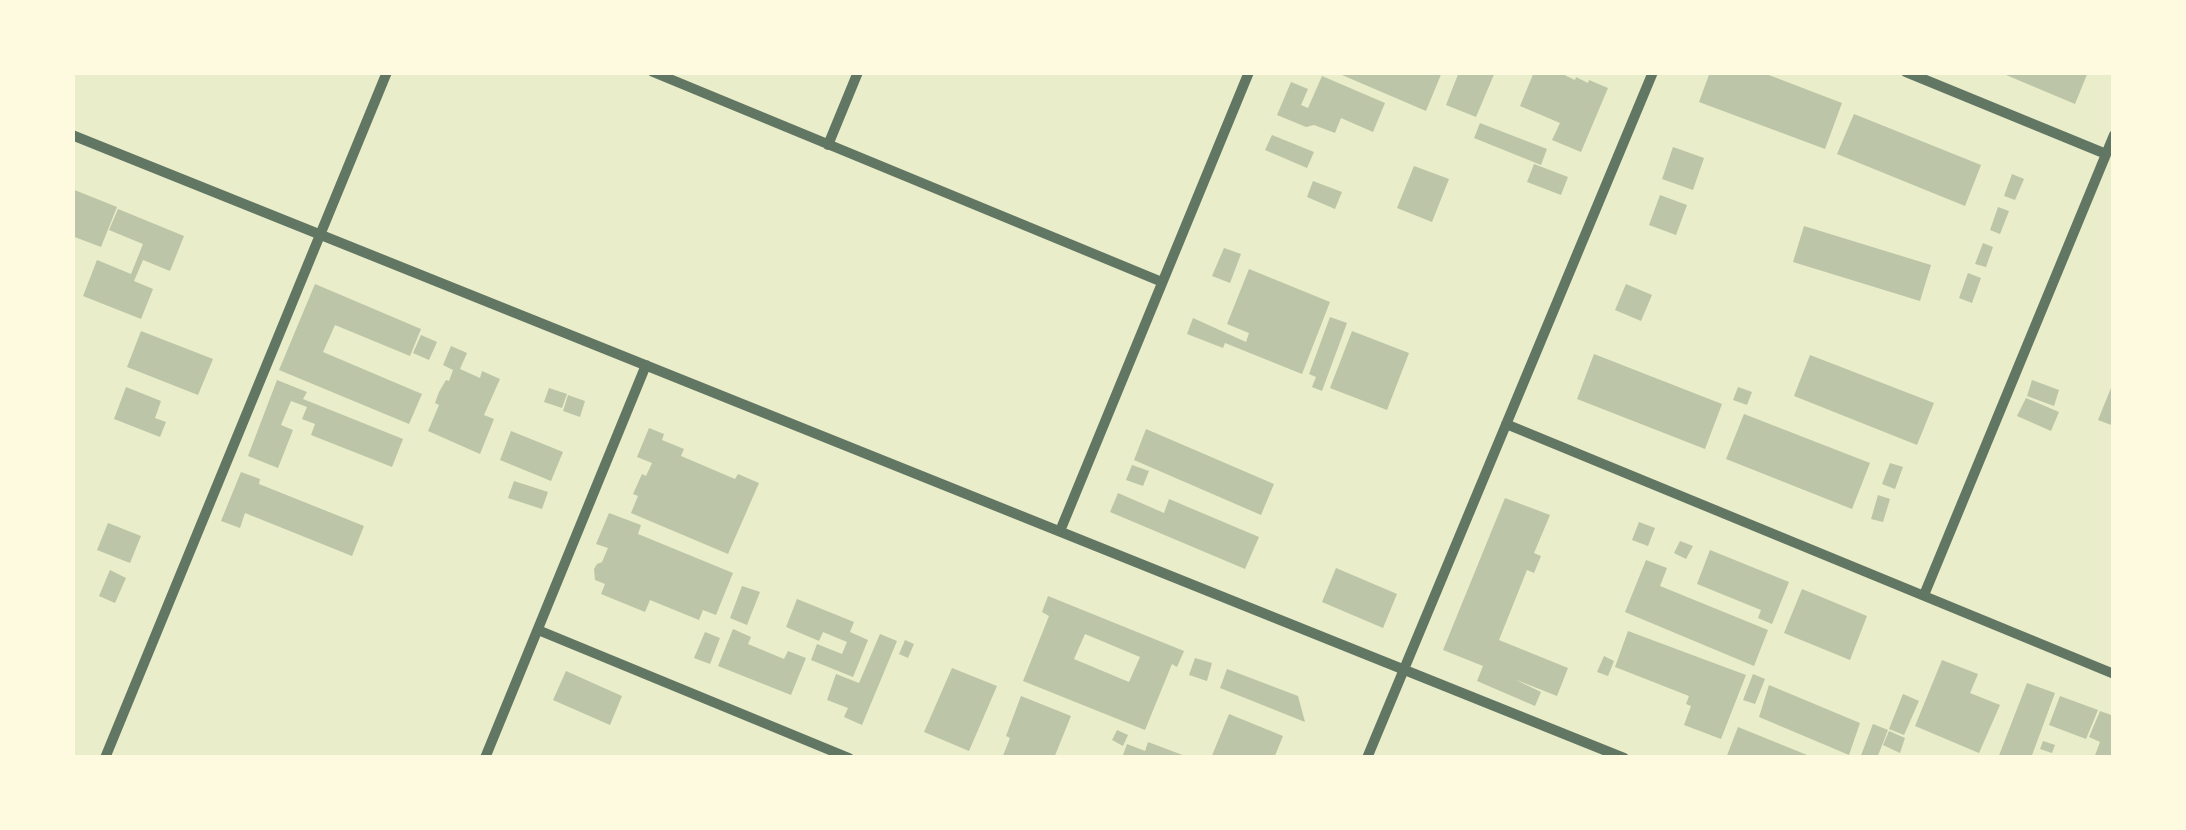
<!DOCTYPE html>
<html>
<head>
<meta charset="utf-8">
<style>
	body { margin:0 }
	#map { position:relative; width:2186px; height:830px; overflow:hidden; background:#e9edc9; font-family:"Varela Round",sans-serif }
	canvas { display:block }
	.frame { position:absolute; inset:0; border:75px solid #fefae0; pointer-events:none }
</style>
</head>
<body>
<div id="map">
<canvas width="2186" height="830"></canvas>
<div class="frame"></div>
</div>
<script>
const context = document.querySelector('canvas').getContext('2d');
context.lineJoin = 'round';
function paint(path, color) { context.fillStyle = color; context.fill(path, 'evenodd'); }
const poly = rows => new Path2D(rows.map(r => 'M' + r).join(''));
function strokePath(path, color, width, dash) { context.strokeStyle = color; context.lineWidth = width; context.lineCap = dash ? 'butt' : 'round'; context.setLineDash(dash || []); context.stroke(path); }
paint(poly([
	[1335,72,1442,72,1426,111],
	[1459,72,1495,72,1476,117,1446,105],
	[1534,72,1558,72,1575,80,1576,77,1588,83,1589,80,1608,88,1581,152,1552,140,1560,123,1520,106],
	[1710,72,1761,72,1842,103,1825,149,1699,102],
	[1999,72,2088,72,2075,104],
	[1322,76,1385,103,1373,132,1341,118,1335,133,1314,125,1306,127,1277,115,1291,82,1308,89,1301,105,1308,108],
	[1854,114,1981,165,1965,206,1837,154],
	[1480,123,1547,149,1541,165,1474,138],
	[1272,135,1314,152,1307,168,1265,150],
	[1673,147,1704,158,1693,190,1662,179],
	[1534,164,1568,177,1561,195,1527,182],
	[1414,166,1449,179,1432,222,1397,208],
	[2012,174,2024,179,2015,200,2004,196],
	[1313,181,1342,192,1335,209,1307,197],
	[72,189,117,207,101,247,72,236],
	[1660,195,1687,205,1676,235,1649,225],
	[1998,207,2009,211,2000,234,1990,230],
	[118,209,184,236,170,271,143,260,134,281,153,289,141,319,83,296,97,260,131,274,143,244,109,230],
	[1804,226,1931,265,1920,301,1793,262],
	[1983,243,1993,247,1986,267,1975,264],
	[1224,248,1241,254,1230,283,1212,276],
	[1249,269,1330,302,1302,374,1225,343,1223,348,1187,334,1193,318,1246,342,1249,333,1227,324],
	[1968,273,1981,278,1972,303,1959,298],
	[315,284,421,329,410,356,335,325,323,352,422,394,409,424,279,370],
	[1626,284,1652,295,1641,321,1615,310],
	[1330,317,1347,323,1322,391,1312,387,1316,377,1309,374],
	[141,331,213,359,198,395,127,367],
	[1352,331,1409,353,1387,410,1330,388],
	[421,335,437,342,429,360,413,353],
	[451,346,467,353,460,369,480,378,482,371,500,379,484,415,494,419,480,454,428,431,439,405,435,403,439,392,446,380,449,381,453,370,443,365],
	[1594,354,1722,404,1705,449,1577,399],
	[1810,355,1934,403,1917,445,1794,396],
	[277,380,307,392,303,399,403,439,392,467,311,435,315,424,302,419,307,407,291,401,281,425,293,430,278,468,248,456],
	[2032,380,2059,390,2054,406,2027,396],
	[2113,383,2114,383,2114,426,2098,420],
	[126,387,161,401,155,418,166,422,160,437,114,419],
	[1738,387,1752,392,1747,405,1733,400],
	[549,388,567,394,562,408,544,402],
	[568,395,585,401,580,417,563,411],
	[2026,398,2059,412,2051,431,2017,416],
	[1744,414,1870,463,1852,509,1726,459],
	[649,428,664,434,662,440,684,449,681,456,735,479,738,474,759,483,728,554,631,513,638,496,633,494,642,474,646,476,652,463,637,457],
	[1146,429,1274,484,1261,515,1134,460],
	[511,431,563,452,551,481,500,460],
	[1890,463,1903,467,1895,489,1882,484],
	[1132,465,1149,471,1143,486,1126,480],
	[241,472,260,479,259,484,364,526,352,556,245,513,240,528,221,521],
	[514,481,548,492,542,509,508,498],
	[1118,493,1164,513,1169,499,1259,537,1245,569,1110,512],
	[1878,495,1890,499,1883,522,1871,519],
	[1505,498,1550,515,1534,553,1541,556,1534,573,1527,570,1499,640,1568,668,1557,696,1514,679,1541,692,1535,706,1477,681,1483,666,1443,650],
	[609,513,641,525,638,534,733,573,716,615,703,610,699,620,650,600,645,612,601,594,605,584,595,580,594,569,597,564,602,562,608,548,596,544],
	[1639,522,1655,528,1648,546,1632,540],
	[108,523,141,536,130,563,97,550],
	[1680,541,1693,546,1686,559,1674,553],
	[1710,550,1789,582,1772,624,1758,618,1761,610,1697,584],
	[1646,560,1667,568,1660,586,1768,630,1754,666,1625,612],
	[1336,568,1397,594,1383,628,1322,602],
	[110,570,126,578,115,603,99,596],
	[742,586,760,592,747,625,730,618],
	[1802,589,1867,616,1850,660,1784,633],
	[1048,596,1184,651,1177,667,1172,664,1145,730,1023,681,1049,616,1042,612],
	[1085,634,1140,657,1129,682,1074,659],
	[797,599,854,622,850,632,868,640,853,677,811,660,817,644,842,654,847,642,823,632,819,641,786,627],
	[733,629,751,637,748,644,784,659,788,651,806,658,791,695,718,666],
	[1628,631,1746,675,1721,739,1684,725,1691,706,1686,704,1689,696,1615,667],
	[705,632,720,638,710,664,694,658],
	[880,634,897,641,862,725,844,717,848,708,827,700,836,674,859,683],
	[905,640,914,644,908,658,899,654],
	[1604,656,1614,661,1608,676,1597,672],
	[1195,658,1212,663,1207,681,1189,675],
	[1942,660,1978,674,1970,693,2000,705,1979,753,1915,726],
	[952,668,997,686,969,751,924,732],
	[1227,669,1298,696,1305,722,1220,688],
	[566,671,622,696,610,725,553,700],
	[1753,674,1765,679,1755,704,1743,700],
	[2027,683,2055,693,2031,758,1998,758],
	[1769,685,1860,723,1849,755,1759,717],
	[1903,694,1919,701,1904,735,1889,729],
	[1021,696,1071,716,1054,758,1002,758,1010,738,1006,736],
	[2060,696,2098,710,2086,739,2049,725],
	[2100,711,2114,716,2114,758,2094,758,2100,742,2089,737],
	[1229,714,1283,736,1274,758,1211,758],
	[1873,724,1888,730,1877,758,1860,758],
	[1738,727,1812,757,1812,758,1726,758],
	[1117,730,1128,735,1123,746,1112,740],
	[1889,731,1905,738,1900,753,1883,745],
	[2043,741,2055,745,2052,753,2040,749],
	[1148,742,1188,757,1188,758,1122,758,1127,744,1145,751]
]), '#bcc5a7');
strokePath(poly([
	[653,72,1162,282],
	[1906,72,2106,154],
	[72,135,1624,758],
	[828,145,858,72],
	[1506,424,2114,674],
	[1060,531,1249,72],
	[1924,595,2114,135],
	[538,630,849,758],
	[105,758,387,72],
	[485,758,646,365],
	[1367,758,1653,72]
]), '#617663', 10);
</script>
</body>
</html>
